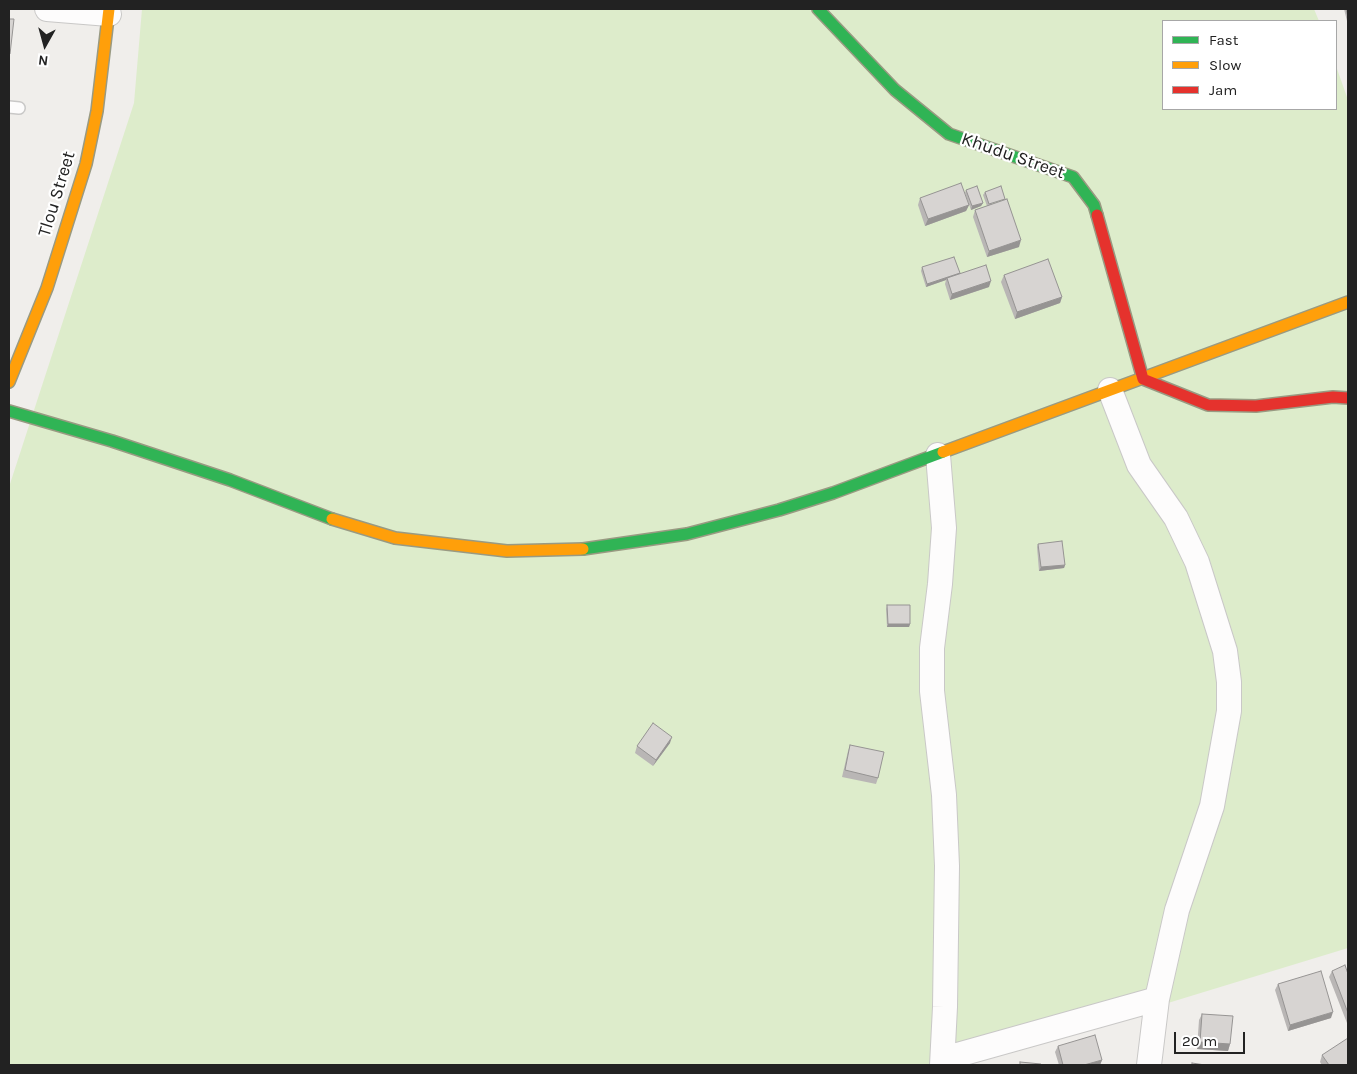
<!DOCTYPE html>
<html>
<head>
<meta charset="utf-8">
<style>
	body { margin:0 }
	#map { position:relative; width:1357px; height:1074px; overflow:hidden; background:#f0eeeb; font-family:Karla,sans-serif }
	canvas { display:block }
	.frame { position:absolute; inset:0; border:10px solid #222; pointer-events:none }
	.legend { position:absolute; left:1162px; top:20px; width:175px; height:90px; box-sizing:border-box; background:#fff; border:1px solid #a7a7a7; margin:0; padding:6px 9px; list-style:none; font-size:15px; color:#222 }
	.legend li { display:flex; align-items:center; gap:10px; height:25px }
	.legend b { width:25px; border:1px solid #a7a7a7 }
	.north { position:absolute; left:20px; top:20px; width:50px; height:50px; -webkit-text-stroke:4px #fff; paint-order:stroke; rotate:187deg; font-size:14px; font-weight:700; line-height:20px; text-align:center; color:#222 }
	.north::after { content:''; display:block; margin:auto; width:18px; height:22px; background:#222; clip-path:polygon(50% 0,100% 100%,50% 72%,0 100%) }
	.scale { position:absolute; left:1174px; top:1032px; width:71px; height:22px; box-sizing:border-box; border:2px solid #222; border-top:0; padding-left:6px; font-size:15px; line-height:18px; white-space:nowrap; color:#222; -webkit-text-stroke:4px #fff; paint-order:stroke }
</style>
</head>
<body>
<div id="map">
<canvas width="1357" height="1074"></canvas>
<div class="frame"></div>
<ul class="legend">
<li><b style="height:6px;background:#30b455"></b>Fast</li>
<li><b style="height:6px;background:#ff9f0a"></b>Slow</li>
<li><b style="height:6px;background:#e5322d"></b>Jam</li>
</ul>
<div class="north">N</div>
<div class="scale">20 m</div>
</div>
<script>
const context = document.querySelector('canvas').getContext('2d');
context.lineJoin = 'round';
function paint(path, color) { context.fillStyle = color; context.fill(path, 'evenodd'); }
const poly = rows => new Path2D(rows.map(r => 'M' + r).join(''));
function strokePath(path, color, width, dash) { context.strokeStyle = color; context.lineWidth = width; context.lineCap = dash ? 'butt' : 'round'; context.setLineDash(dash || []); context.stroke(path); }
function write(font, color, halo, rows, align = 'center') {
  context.font = font + ' Karla,sans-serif'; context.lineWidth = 4.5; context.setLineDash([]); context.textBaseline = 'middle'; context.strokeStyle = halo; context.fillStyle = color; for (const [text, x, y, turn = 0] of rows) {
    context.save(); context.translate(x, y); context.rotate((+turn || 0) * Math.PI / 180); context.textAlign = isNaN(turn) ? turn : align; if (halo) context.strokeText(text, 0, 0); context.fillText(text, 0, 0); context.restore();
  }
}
paint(poly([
	[142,9,1314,9,1319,21,1163,21,1163,109,1336,109,1336,66,1348,100,1348,948,965,1065,9,1065,9,487,134,103]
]), '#ddeccb');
const lane = poly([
	[9,107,19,108]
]);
const street = poly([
	[47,9,109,14],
	[1110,390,1139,465,1176,518,1197,562,1225,651,1229,682,1229,711,1212,806,1177,910,1157,999,1149,1065],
	[938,455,944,528,940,584,932,648,932,691,944,795,947,866,945,1007,942,1065],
	[943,1059,1157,999]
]);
const fast = poly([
	[818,9,895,90,949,134,1073,177,1094,205,1097,215],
	[9,411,112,441,230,480,332,519],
	[583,549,687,534,779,510,833,493,943,452]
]);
const slow = poly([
	[9,382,47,288,86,164,97,111,109,9],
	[943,452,1348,302],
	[332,519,395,538,507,551,583,549]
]);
const jam = poly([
	[1097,215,1143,379,1208,405,1256,406,1333,397,1348,398]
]);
strokePath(lane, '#c9c8c7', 14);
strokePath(street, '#c9c8c7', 26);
strokePath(fast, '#999a82', 14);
strokePath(slow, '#999a82', 14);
strokePath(jam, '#999a82', 14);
strokePath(lane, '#fdfcfc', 11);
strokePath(street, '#fdfcfc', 24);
strokePath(fast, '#30b455', 11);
strokePath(slow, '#ff9f0a', 11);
strokePath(jam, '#e5322d', 11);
paint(poly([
	[1344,9,1348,9,1348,21,1347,21],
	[966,190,983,203,981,206,971,210,965,193],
	[985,192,1019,247,987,257,973,217,975,210,987,206,983,195],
	[920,198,969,205,966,211,925,226,918,205],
	[922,267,960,273,989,287,950,300,945,284,946,280,926,287,921,271],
	[1004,275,1062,297,1060,303,1015,319,1001,282],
	[1038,544,1065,565,1064,568,1039,571,1037,547],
	[887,605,910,624,909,627,887,627,886,609],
	[670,743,653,766,635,753,637,746],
	[850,745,878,778,876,784,842,777,848,751],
	[1332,971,1348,974,1348,1023,1347,1023,1329,977],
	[1278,984,1331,1018,1288,1031,1275,990],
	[1202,1014,1230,1044,1228,1051,1197,1049,1199,1020],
	[1058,1046,1102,1060,1100,1065,1059,1065,1055,1052],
	[1322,1055,1348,1065,1322,1065,1320,1062]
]), '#b9b6b5');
paint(poly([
	[983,203,981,206,971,210,972,206],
	[969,205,966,211,925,226,928,219],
	[1021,240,1019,247,987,257,989,251],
	[960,273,947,278,946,280,926,287,927,284],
	[991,281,989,287,950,300,952,294],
	[1062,297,1060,303,1015,319,1017,312],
	[1065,565,1064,568,1039,571,1041,567],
	[888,624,910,624,909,627,887,627],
	[672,737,670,743,653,766,656,760],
	[1333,1012,1331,1018,1288,1031,1290,1025],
	[1200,1042,1230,1044,1228,1051,1197,1049],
	[1102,1060,1100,1065,1084,1065]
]), '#969493');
const building = poly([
	[1346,9,1348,9,1348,17,1346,9],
	[9,19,14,19,10,54,9,53,9,19],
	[961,183,969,205,928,219,920,198,961,183],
	[977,186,983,203,972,206,966,190,977,186],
	[1001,186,1005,199,989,204,985,192,1001,186],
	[1007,199,1021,240,989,251,975,210,1007,199],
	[954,257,960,273,927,284,922,267,954,257],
	[1048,259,1062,297,1017,312,1004,275,1048,259],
	[986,265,991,281,952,294,947,278,986,265],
	[1062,541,1065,565,1041,567,1038,544,1062,541],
	[887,605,910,605,910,624,888,624,887,605],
	[653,723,672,737,656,760,637,746,653,723],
	[850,745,884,752,878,778,845,770,850,745],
	[1345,965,1348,974,1348,1013,1332,971,1345,965],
	[1321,971,1333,1012,1290,1025,1278,984,1321,971],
	[1202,1014,1233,1016,1230,1044,1200,1042,1202,1014],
	[1095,1035,1102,1060,1084,1065,1063,1065,1058,1046,1095,1035],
	[1348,1038,1348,1065,1329,1065,1322,1055,1348,1038],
	[1020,1062,1041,1064,1041,1065,1020,1065,1020,1062],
	[1192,1063,1205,1065,1192,1065,1192,1063]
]);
paint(building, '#d7d4d2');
strokePath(building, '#969493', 1);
write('18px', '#222', '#fff', [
	["Khudu Street",1013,156,19],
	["Tlou Street",57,194,-73]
]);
</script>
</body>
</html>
